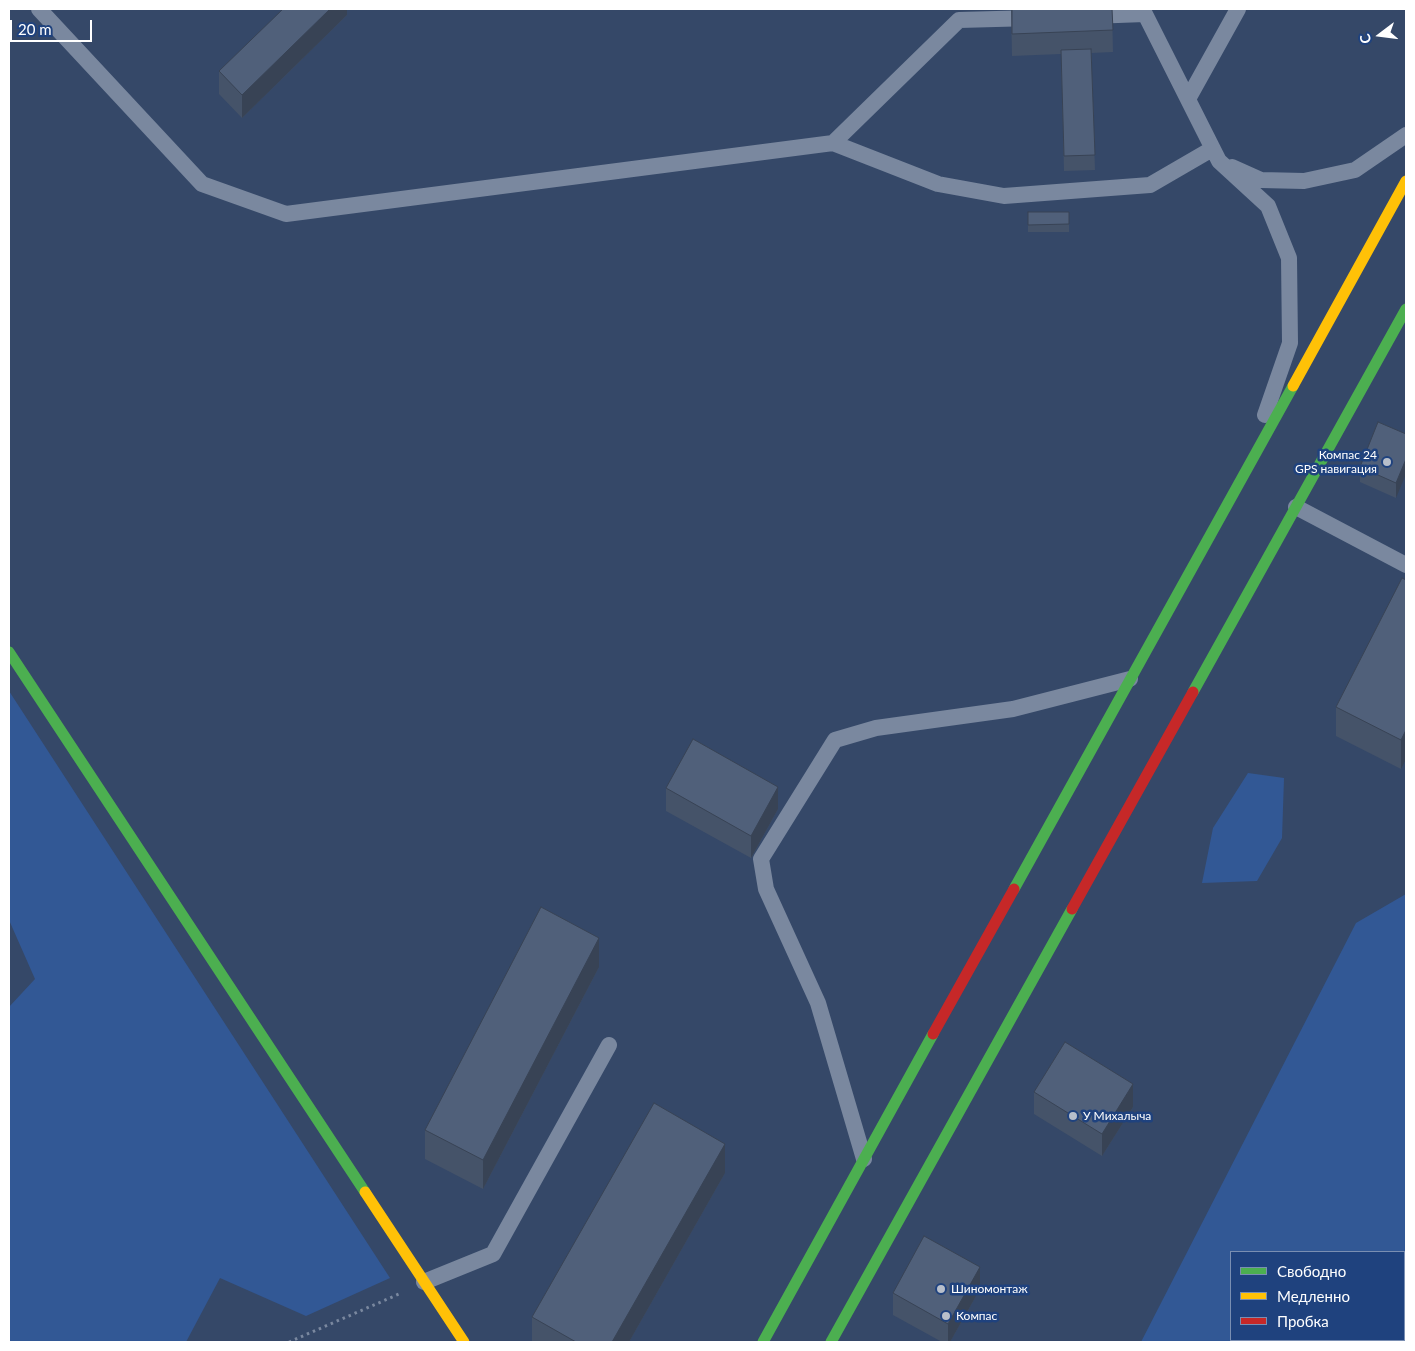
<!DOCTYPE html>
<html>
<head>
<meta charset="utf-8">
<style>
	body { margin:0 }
	#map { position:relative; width:1415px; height:1351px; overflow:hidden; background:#354868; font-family:Lato,sans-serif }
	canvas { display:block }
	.frame { position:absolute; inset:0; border:10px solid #fff; pointer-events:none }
	.legend { position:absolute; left:1230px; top:1251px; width:175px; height:90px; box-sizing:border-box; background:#1f427e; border:1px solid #798eb2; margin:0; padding:6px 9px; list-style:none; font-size:15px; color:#fff }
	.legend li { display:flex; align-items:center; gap:10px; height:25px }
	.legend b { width:25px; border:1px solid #798eb2 }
	.north { position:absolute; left:1355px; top:10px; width:50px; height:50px; -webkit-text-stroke:4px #1f427e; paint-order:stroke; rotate:255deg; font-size:14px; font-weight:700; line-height:20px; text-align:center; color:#fff }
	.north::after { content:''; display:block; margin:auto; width:18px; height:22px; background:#fff; clip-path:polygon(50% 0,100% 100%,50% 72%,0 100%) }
	.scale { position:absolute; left:10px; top:20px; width:82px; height:22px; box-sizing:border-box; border:2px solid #fff; border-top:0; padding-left:6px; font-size:15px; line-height:18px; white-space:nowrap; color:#fff; -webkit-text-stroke:4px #1f427e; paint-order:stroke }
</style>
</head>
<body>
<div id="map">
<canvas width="1415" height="1351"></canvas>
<div class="frame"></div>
<ul class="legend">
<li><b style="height:6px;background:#4caf50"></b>Свободно</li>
<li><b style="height:6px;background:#ffc107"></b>Медленно</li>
<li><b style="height:6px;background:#c62828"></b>Пробка</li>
</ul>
<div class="north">С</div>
<div class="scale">20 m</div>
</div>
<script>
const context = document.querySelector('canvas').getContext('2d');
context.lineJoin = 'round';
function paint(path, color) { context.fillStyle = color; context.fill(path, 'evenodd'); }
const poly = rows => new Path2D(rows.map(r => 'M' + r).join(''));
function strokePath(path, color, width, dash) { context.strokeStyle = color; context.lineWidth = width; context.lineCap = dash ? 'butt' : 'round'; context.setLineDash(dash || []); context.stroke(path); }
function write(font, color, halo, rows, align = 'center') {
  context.font = font + ' Lato,sans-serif'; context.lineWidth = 5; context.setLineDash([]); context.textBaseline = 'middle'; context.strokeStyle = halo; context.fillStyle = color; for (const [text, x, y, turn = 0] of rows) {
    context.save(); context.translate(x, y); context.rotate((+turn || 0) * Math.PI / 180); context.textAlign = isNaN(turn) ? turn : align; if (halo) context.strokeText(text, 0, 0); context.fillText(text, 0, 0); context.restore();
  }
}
paint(poly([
	[9,691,390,1278,306,1316,220,1278,186,1342,9,1342,9,1007,35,979,9,920],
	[1248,773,1284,778,1282,838,1257,881,1202,883,1213,828],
	[1406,894,1406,1342,1141,1342,1356,923],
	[1231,1252,1404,1252,1404,1340,1231,1340]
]), '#325895');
strokePath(poly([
	[289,1342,399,1294]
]), '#7a889f', 3, [2.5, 4]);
strokePath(poly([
	[39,9,202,184,286,214,833,143,959,20,1033,18],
	[1090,16,1145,14,1219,161,1268,206,1289,258,1290,343,1265,415],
	[1188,99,1238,9],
	[833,143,938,184,1004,196,1150,185,1212,149],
	[1232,167,1261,180,1304,181,1355,170,1406,135],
	[1296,507,1406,565],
	[864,1159,818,1003,766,889,761,859,835,740,876,728,1013,709,1130,679],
	[424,1282,493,1254,609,1045]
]), '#7a889f', 16);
strokePath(poly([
	[9,652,365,1192],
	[1193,692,1406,309],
	[1014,889,1293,386],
	[763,1342,933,1034],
	[831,1342,1072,909]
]), '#4caf50', 11);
strokePath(poly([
	[1293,386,1406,181],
	[365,1192,464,1342]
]), '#ffc107', 11);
strokePath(poly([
	[1072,909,1193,692],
	[933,1034,1014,889]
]), '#c62828', 11);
paint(poly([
	[347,9,347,15,242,118,219,94,219,71],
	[1011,9,1112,9,1113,52,1091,53,1095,170,1064,171,1061,54,1012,56],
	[1028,212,1069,212,1069,232,1028,232],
	[1406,434,1396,498,1360,482,1360,467],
	[1402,578,1401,769,1336,736,1336,707],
	[666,788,778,809,751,858,666,811],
	[599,967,483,1189,425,1159,425,1130],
	[1034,1092,1133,1107,1102,1156,1034,1114],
	[725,1173,629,1342,532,1342,532,1317],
	[980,1289,950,1342,942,1342,893,1315,893,1293]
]), '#455369');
paint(poly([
	[330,9,347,9,347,15,242,118,242,95],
	[1406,459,1406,474,1396,498,1396,483],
	[1406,730,1406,759,1401,769,1401,740],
	[778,787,778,809,751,858,751,836],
	[599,938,599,967,483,1189,483,1160],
	[1133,1084,1133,1107,1102,1156,1102,1134],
	[725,1144,725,1173,629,1342,612,1342],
	[980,1267,980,1289,950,1342,948,1342,948,1324]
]), '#384355');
const building = poly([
	[283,9,330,9,242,95,219,71,283,9],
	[1012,9,1112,9,1113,30,1012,34,1012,9],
	[1091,49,1095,155,1064,156,1061,50,1091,49],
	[1028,212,1069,212,1069,224,1028,225,1028,212],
	[1378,422,1406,434,1406,459,1396,483,1360,467,1378,422],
	[1402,578,1406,580,1406,730,1401,740,1336,707,1402,578],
	[693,739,778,787,751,836,666,788,693,739],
	[541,907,599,938,483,1160,425,1130,541,907],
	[1065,1042,1133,1084,1102,1134,1034,1092,1065,1042],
	[654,1103,725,1144,612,1342,576,1342,532,1317,654,1103],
	[924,1236,980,1267,948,1324,893,1293,924,1236]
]);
paint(building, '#50607a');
strokePath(building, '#384355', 1);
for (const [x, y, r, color] of [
	[1387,462,5,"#b8bfca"],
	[1073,1116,5,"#b8bfca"],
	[941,1289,5,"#b8bfca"],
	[946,1316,5,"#b8bfca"]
]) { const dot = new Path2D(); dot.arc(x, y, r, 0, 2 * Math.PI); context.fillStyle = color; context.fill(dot); strokePath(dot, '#1f427e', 2); }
write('12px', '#fff', '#1f427e', [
	["Компас 24",1377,455,"right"],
	["GPS навигация",1377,469,"right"],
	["У Михалыча",1083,1116],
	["Шиномонтаж",951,1289],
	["Компас",956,1316]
], 'left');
</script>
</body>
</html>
